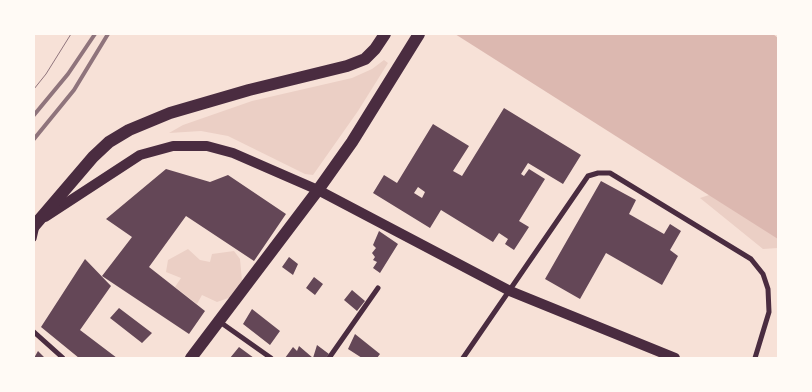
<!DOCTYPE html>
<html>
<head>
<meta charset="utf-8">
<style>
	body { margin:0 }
	#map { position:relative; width:812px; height:392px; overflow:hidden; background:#f7e1d7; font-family:"Roboto Condensed",sans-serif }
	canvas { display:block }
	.frame { position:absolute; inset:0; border:35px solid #fffaf5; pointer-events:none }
</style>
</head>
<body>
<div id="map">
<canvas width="812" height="392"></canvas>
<div class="frame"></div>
</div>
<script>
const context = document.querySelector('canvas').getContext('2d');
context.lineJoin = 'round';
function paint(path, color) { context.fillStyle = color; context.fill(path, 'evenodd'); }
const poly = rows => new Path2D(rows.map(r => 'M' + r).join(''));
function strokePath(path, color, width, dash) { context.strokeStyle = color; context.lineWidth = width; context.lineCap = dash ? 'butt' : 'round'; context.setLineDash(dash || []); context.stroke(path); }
paint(poly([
	[384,60,388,63,358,111,313,175,305,174,228,136,201,131,169,133,183,125,252,101,352,78,372,69],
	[715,193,778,218,778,248,763,249,700,198],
	[188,249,200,260,210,262,212,254,234,251,240,259,242,281,234,296,217,302,202,295,197,304,175,287,181,278,166,272,168,260]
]), '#ebcfc5');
paint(poly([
	[455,34,773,34,778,38,778,239]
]), '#dcb8b0');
paint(poly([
	[504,108,581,155,563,184,528,163,521,174,524,176,529,169,545,179,519,221,529,227,514,250,505,244,508,239,499,233,493,242,441,210,430,228,373,193,384,175,397,183,433,124,469,146,453,171,462,176],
	[418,187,425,192,422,198,414,193],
	[166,169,210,182,228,175,286,214,254,261,186,216,149,267,205,311,189,334,102,276,132,237,106,219],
	[601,181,636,200,629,214,664,234,670,224,681,231,670,250,678,256,662,285,606,253,580,299,545,279],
	[379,231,398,244,380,273,373,268,377,262,373,260,375,257,372,253,376,248,373,245],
	[289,257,298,264,293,275,282,267],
	[85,259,111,286,80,330,117,358,79,358,41,327],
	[314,277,323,284,315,295,306,288],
	[352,290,365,301,357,311,344,300],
	[119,308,152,333,142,343,110,318],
	[252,309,280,331,270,345,243,324],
	[355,334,380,354,377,358,362,358,348,349],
	[317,345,329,354,326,358,285,358,293,347,297,351,299,346,313,358],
	[239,347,254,358,230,358],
	[38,351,45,358,34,358]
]), '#644757');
strokePath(poly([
	[34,239,37,226],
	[220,322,271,358],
	[34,332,63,358],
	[329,358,378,288],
	[463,358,588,176,598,173,610,173,751,259,763,274,768,289,769,312,755,358]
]), '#4a2c40', 5);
strokePath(poly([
	[45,217,140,155,173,146,207,146,233,153,318,190,510,291,675,358]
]), '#4a2c40', 10);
strokePath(poly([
	[34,226,93,157,109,142,129,130,170,113,249,90,347,66,365,59,375,49,385,34],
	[191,358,318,190,352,142,419,34]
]), '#4a2c40', 12);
strokePath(poly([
	[34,89,46,74,71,34]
]), '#8f747c', 1);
strokePath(poly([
	[34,115,68,74,95,34],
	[34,139,74,90,108,34]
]), '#8f747c', 4);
</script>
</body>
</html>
